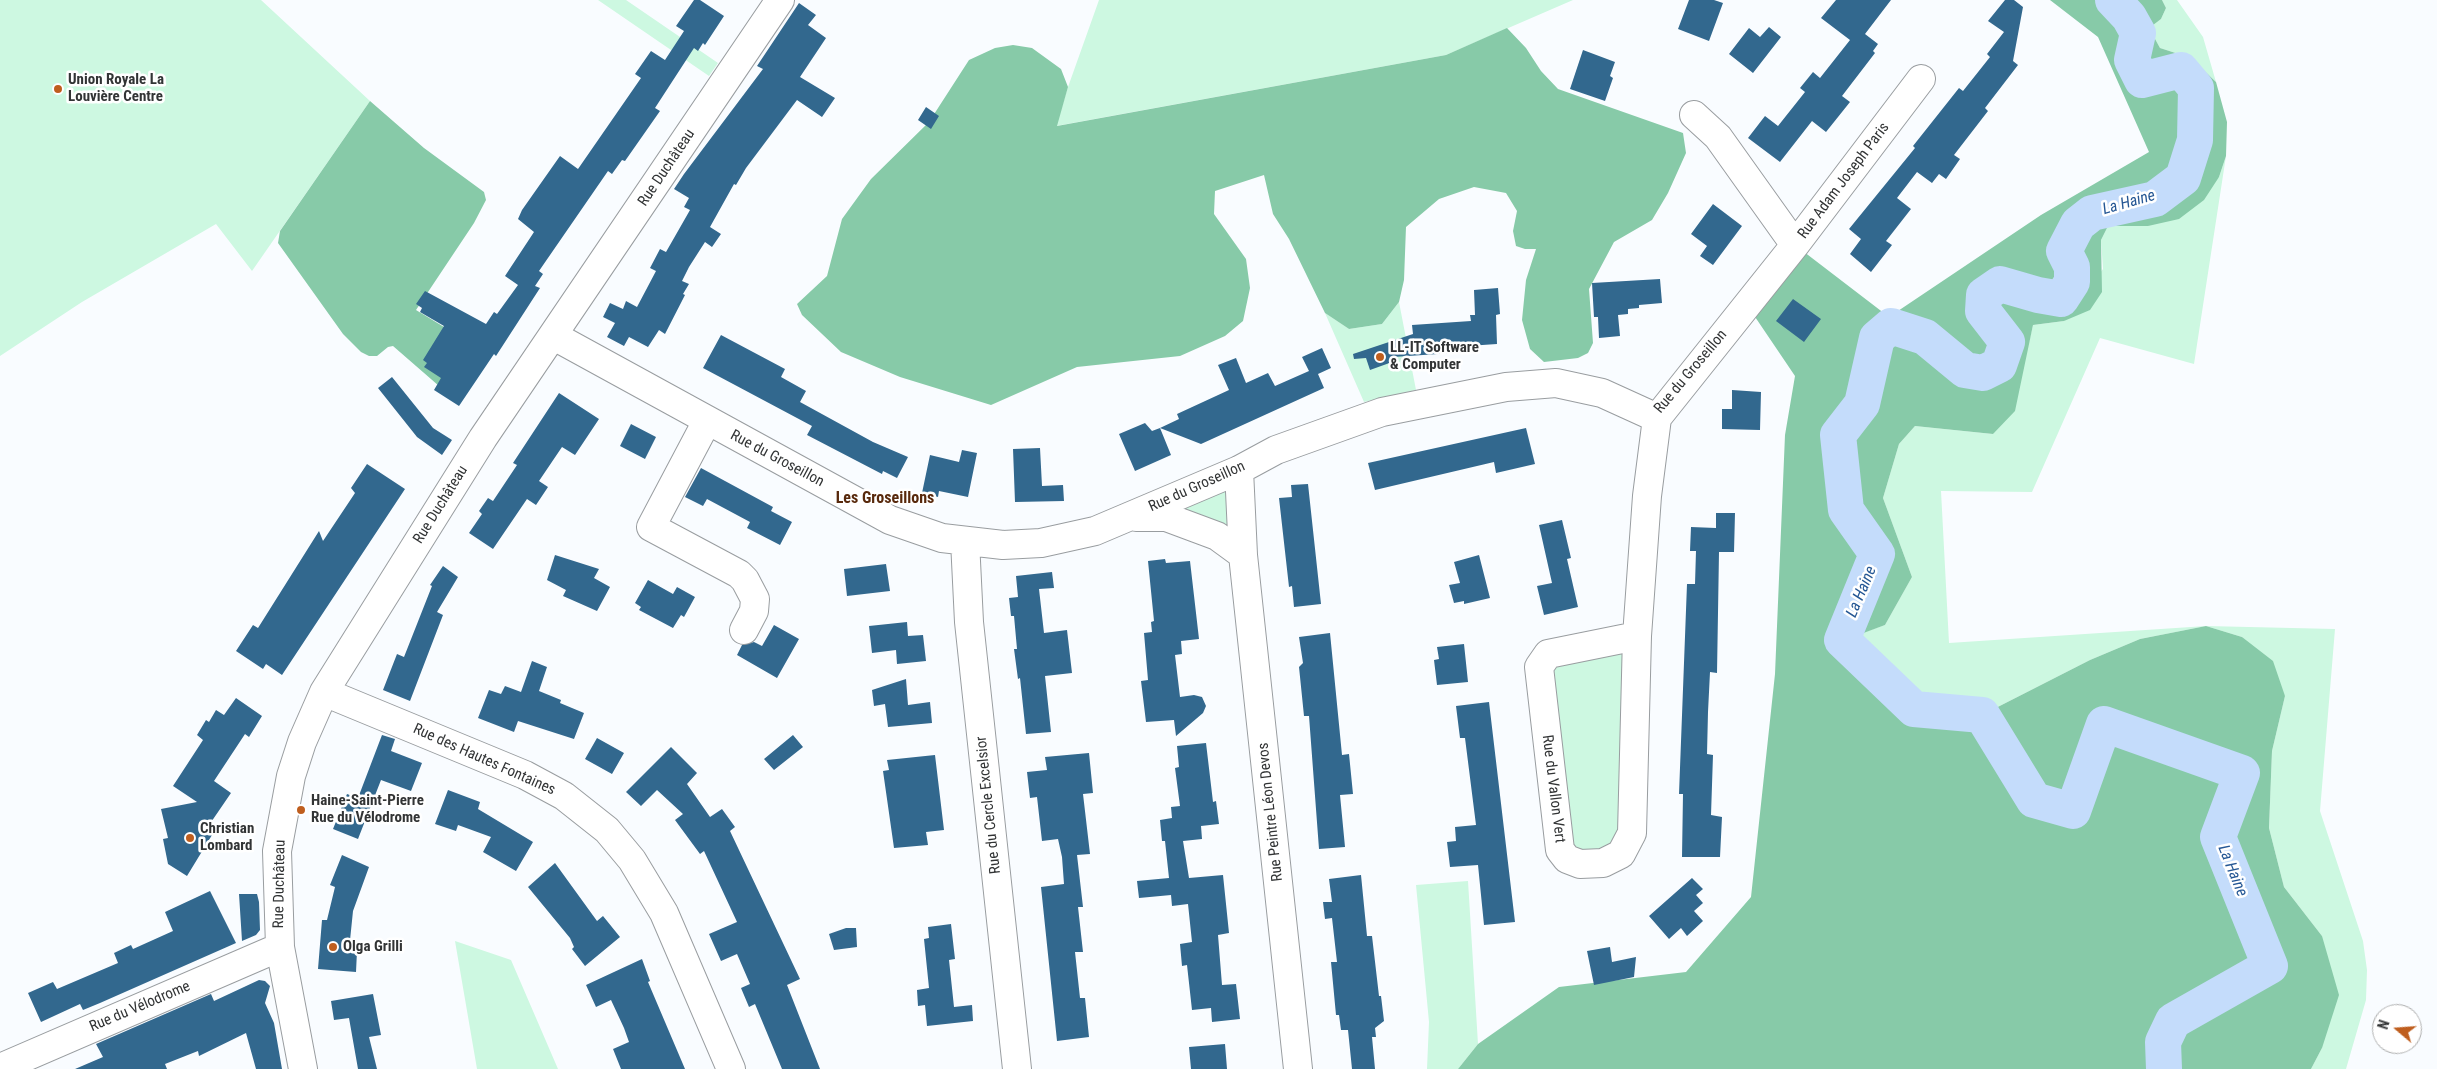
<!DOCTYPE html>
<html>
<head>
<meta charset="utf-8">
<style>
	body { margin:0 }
	#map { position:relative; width:2437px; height:1069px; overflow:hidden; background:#f9fcff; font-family:"Roboto Condensed",sans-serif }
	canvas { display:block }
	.north { position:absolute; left:2372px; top:1004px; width:50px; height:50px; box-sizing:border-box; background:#fff; border:1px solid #adaeae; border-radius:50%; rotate:288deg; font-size:14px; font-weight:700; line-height:20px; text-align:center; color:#323435 }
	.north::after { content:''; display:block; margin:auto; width:18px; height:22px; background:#bf5e1e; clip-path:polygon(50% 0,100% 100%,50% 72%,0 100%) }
</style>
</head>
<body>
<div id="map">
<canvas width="2437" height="1069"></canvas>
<div class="north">N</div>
</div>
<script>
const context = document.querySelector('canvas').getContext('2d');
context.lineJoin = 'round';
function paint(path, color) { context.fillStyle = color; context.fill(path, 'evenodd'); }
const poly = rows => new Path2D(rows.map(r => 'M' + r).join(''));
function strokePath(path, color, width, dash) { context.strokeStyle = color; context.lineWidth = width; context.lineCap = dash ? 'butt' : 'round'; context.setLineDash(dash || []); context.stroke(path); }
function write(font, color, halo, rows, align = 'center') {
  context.font = font + ' "Roboto Condensed",sans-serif'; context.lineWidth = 5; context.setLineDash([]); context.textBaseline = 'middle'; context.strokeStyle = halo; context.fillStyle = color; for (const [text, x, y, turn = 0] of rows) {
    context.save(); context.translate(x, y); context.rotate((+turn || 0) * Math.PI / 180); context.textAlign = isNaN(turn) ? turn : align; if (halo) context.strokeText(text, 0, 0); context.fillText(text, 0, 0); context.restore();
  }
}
paint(poly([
	[0,0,261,0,370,101,252,271,216,224,82,302,0,356],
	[598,0,626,0,718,63,709,76],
	[1099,0,1573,0,1446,55,1056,126,1068,87],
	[2162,0,2177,0,2203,37,2216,82,2191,58,2160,48,2148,27,2161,19,2166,8],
	[2226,156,2194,364,2100,338,2032,492,1941,491,1949,643,2206,626,2335,629,2320,811,2363,941,2367,970,2366,1000,2346,1069,2311,1069,2322,1048,2322,936,2284,887,2269,828,2272,751,2285,696,2242,637,2206,626,2140,639,2090,660,1982,715,1914,709,1842,640,1885,625,1912,577,1883,498,1899,444,1915,426,1993,434,2026,355,2033,325,2064,321,2103,269,2101,240,2108,226,2148,226,2219,177],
	[1399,302,1416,390,1364,402,1325,313,1349,329,1382,324],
	[1225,482,1233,527,1217,536,1171,499],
	[1637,636,1621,854,1567,859,1548,654],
	[1468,881,1478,1044,1458,1069,1427,1069,1429,1022,1416,885],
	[455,941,511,960,558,1069,477,1069]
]), '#cdf8e1');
paint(poly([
	[2050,0,2162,0,2166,8,2161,19,2149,28,2160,48,2191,58,2216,82,2227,122,2226,156,2219,177,2204,200,2179,219,2148,226,2108,226,2101,240,2102,292,2090,310,2064,321,2033,325,2015,411,1993,434,1915,426,1899,444,1883,498,1912,577,1885,625,1842,641,1914,709,1982,715,2090,660,2140,639,2206,626,2242,637,2273,661,2285,696,2272,751,2269,828,2284,887,2322,936,2339,995,2322,1048,2311,1069,1458,1069,1478,1044,1559,987,1686,972,1751,897,1775,674,1785,435,1795,376,1747,305,1795,245,1889,317,2041,215,2149,152,2098,37],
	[1507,28,1526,48,1541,71,1558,89,1683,133,1686,153,1668,193,1652,220,1614,242,1589,289,1593,343,1588,353,1578,358,1544,362,1530,349,1522,320,1526,280,1536,249,1525,249,1516,246,1513,231,1517,211,1506,193,1474,187,1439,199,1406,227,1404,280,1399,302,1382,324,1349,329,1325,313,1289,239,1273,214,1264,175,1215,191,1214,214,1246,259,1250,288,1243,321,1225,336,1180,356,1077,367,991,405,900,377,841,352,802,315,797,304,827,276,842,219,871,179,929,122,969,60,995,48,1013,45,1032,48,1061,69,1068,87,1057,126,1446,55],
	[370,101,424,148,484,192,486,200,474,223,416,310,472,344,439,386,393,346,388,347,377,356,369,356,361,352,343,334,278,243,280,231]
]), '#87caa8');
strokePath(poly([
	[2113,0,2129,17,2138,33,2132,60,2142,80,2181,70,2196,88,2195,140,2183,178,2155,199,2092,213,2078,224,2064,251,2072,267,2072,282,2061,299,2038,295,2000,284,1984,295,1983,311,2007,342,1999,365,1983,373,1965,370,1925,337,1891,326,1877,338,1862,404,1838,435,1846,510,1877,554,1842,640,1914,709,1982,715,2034,800,2073,811,2104,724,2242,773,2218,837,2270,966,2173,1021,2163,1042,2164,1069]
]), '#c4dcfb', 36);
paint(poly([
	[694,0,700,0,724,16,705,45,703,43,698,51,694,48,655,108,660,111,625,161,622,160,612,174,608,171,539,271,543,274,535,286,540,288,496,356,494,354,459,406,434,390,441,378,424,367,427,363,423,360,444,326,420,312,422,308,416,304,425,291,486,324,494,312,497,314,518,285,505,276,534,232,518,219,522,210,560,156,578,169,641,78,635,74,651,51,665,60,684,31,676,26],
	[1689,0,1714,0,1723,3,1709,41,1678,29],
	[1836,0,1891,0,1865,34,1878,44,1873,51,1875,53,1842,96,1850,102,1826,132,1812,121,1780,162,1748,138,1765,116,1778,126,1805,92,1800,88,1813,72,1820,78,1850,40,1821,18],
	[2005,0,2014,0,2023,7,2013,61,2018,65,1985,108,1988,111,1954,155,1960,159,1946,179,1939,174,1932,183,1917,172,1897,198,1911,209,1886,241,1892,245,1871,272,1850,254,1861,239,1849,229,1915,148,1913,146,1959,88,1963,91,1990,57,1987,54,2004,32,1988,21],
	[799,3,816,15,808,25,826,38,800,77,835,98,822,117,797,100,746,168,736,185,734,184,710,227,721,234,712,247,705,242,689,267,682,281,689,284,683,294,685,295,665,334,659,330,648,347,629,337,624,346,607,337,615,323,603,317,610,303,623,309,626,301,637,307,656,271,650,268,660,249,666,252,690,210,684,207,689,198,674,189,684,174,763,69,757,66],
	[1769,27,1781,37,1753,73,1729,54,1749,28,1760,37],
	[1583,50,1615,62,1610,76,1613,78,1605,101,1570,89],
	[926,107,939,116,931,129,918,120],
	[1713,204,1742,226,1713,265,1700,256,1707,246,1691,234],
	[1660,279,1662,303,1639,305,1639,308,1628,309,1628,314,1618,315,1620,336,1599,338,1598,317,1594,317,1592,283],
	[1498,288,1500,314,1496,315,1497,344,1453,347,1453,353,1393,357,1395,361,1370,370,1366,358,1354,359,1353,354,1413,334,1412,325,1471,321,1470,315,1475,315,1474,290],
	[1793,299,1821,319,1804,342,1776,321],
	[721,335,785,369,781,377,806,391,800,402,873,442,908,457,897,478,883,471,882,474,807,435,812,426,703,368],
	[1322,348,1331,368,1318,374,1324,388,1201,444,1160,428,1179,419,1177,414,1229,390,1218,365,1236,358,1246,383,1268,373,1275,386,1309,371,1302,357],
	[392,377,433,428,452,440,442,455,417,437,378,388],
	[1732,390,1761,392,1760,430,1722,429,1722,409,1732,409],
	[559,393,599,419,575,455,562,447,539,481,548,487,536,505,527,499,493,549,469,533,482,514,479,511,488,498,493,501,517,465,513,463],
	[1145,423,1152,431,1160,428,1171,455,1135,471,1119,434],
	[631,424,656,437,645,459,620,446],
	[1526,428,1535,464,1496,473,1494,462,1375,490,1368,463],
	[1040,448,1042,486,1063,485,1064,501,1015,502,1013,449],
	[962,450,977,453,968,497,939,491,938,497,922,493,930,455,959,462],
	[367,464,405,489,282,675,266,664,263,669,236,651,253,625,258,628,319,531,323,541,355,493,351,488],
	[701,468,773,507,771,511,792,522,780,545,747,528,750,522,707,499,703,506,685,497],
	[1308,484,1321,604,1294,607,1292,586,1289,587,1279,498,1292,497,1291,485],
	[1716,513,1735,513,1734,552,1719,552,1717,673,1710,672,1708,712,1707,754,1713,755,1711,815,1722,817,1720,857,1682,857,1683,794,1679,794,1687,584,1695,584,1696,551,1690,551,1691,527,1716,528],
	[1562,520,1571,558,1567,559,1578,607,1544,615,1537,586,1552,583,1539,525],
	[555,555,599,569,594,578,610,587,597,611,563,596,566,590,547,580],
	[1479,555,1490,598,1464,604,1464,601,1454,603,1449,585,1460,583,1454,562],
	[1165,559,1166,563,1190,561,1199,639,1181,641,1182,654,1175,655,1180,697,1194,695,1202,697,1206,706,1203,713,1176,736,1174,720,1146,722,1141,681,1148,680,1144,633,1152,632,1151,622,1154,621,1148,561],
	[886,564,890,591,847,596,844,569],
	[443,566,458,577,437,612,443,615,410,701,383,690,397,654,404,657,432,586,430,585],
	[1052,572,1054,588,1039,589,1044,633,1067,630,1072,673,1045,676,1051,732,1026,734,1020,678,1018,679,1014,649,1017,649,1014,616,1011,616,1009,598,1018,597,1016,576],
	[648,580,673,594,677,587,695,597,684,617,681,615,673,628,639,610,641,607,635,603],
	[907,622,908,636,923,635,926,661,897,664,896,650,872,653,869,626],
	[774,625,799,639,777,678,737,655,742,645,754,642,762,646],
	[1330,633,1342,755,1349,754,1353,794,1340,795,1345,847,1319,849,1309,716,1304,716,1299,667,1303,663,1299,637],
	[1464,644,1468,682,1437,685,1434,660,1439,659,1437,647],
	[532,661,547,667,539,691,561,700,560,703,584,713,574,739,518,721,514,732,478,718,489,690,501,694,505,686,521,692],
	[906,679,908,705,930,702,932,723,888,727,885,704,874,706,872,690],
	[236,698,262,716,249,737,245,734,214,781,231,793,205,831,212,835,187,876,168,864,163,839,168,838,161,809,197,802,173,786,203,740,197,735,206,720,209,722,216,710,224,715],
	[1489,702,1515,922,1484,925,1478,865,1450,867,1447,842,1456,841,1455,827,1476,825,1465,738,1460,738,1456,706],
	[382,735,395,739,391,751,422,763,411,791,381,780,358,839,333,829,347,794,358,798],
	[793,735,803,747,774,770,764,759],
	[597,738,624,753,612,774,585,759],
	[1206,743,1213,802,1216,801,1219,824,1201,826,1202,839,1183,841,1189,878,1223,875,1229,933,1218,935,1222,985,1236,984,1240,1019,1212,1022,1211,1008,1192,1010,1187,965,1182,966,1180,944,1192,942,1188,904,1172,906,1171,895,1139,898,1137,881,1169,878,1165,841,1162,841,1160,820,1172,818,1171,807,1180,806,1175,768,1179,767,1177,746],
	[671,747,697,773,687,784,710,817,722,809,735,827,730,831,800,979,787,985,820,1069,782,1069,755,1004,749,1007,741,988,750,984,737,954,721,961,709,934,737,922,704,851,700,854,675,820,683,814,657,790,641,806,626,792],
	[1089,753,1093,793,1083,794,1090,854,1077,855,1083,907,1078,907,1083,952,1075,952,1080,998,1085,998,1089,1037,1057,1041,1041,887,1064,884,1062,857,1058,839,1042,841,1037,797,1030,798,1027,772,1047,770,1045,757],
	[935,755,944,830,926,832,928,845,894,848,883,771,889,770,887,760],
	[448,790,480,802,478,809,533,842,516,871,483,852,491,837,458,825,456,831,435,824],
	[342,855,369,867,353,911,349,950,357,951,356,972,318,969,322,920,327,920,335,887,330,885],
	[555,863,597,921,603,916,620,937,585,966,572,949,574,947,570,938,528,887],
	[1361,875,1367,936,1372,936,1379,996,1381,996,1384,1021,1375,1028,1376,1037,1372,1037,1375,1069,1352,1069,1348,1030,1341,1030,1339,1015,1336,1015,1331,962,1337,962,1332,918,1325,919,1323,902,1332,902,1329,879],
	[1692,878,1703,889,1696,895,1703,903,1694,911,1703,921,1687,936,1681,928,1669,939,1649,916],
	[210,891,236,943,100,1003,83,1010,80,1004,41,1022,28,993,53,982,57,989,118,963,114,953,131,945,133,949,173,931,165,912],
	[239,894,257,894,259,902,260,930,256,935,242,941],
	[951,924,955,959,949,960,954,1007,972,1005,973,1021,927,1026,925,1005,918,1006,917,990,929,988,924,939,929,938,928,927],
	[846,928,856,928,857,947,834,950,829,934],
	[1610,947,1612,962,1636,957,1634,977,1594,985,1587,951],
	[642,959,650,981,648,982,685,1069,621,1069,613,1049,629,1042,624,1028,611,1000,596,1007,586,985],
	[259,980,265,981,270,986,265,1003,274,1023,282,1069,256,1069,246,1033,199,1056,198,1051,165,1064,167,1069,75,1069,103,1057,96,1044,211,994,214,1001],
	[373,994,381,1035,369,1037,377,1069,358,1069,349,1018,334,1020,331,1001],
	[1225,1044,1227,1069,1191,1069,1189,1047]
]), '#32688e');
const minor = poly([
	[1694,115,1718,137,1795,245],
	[554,336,890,520,942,538,1003,545,1041,543,1095,531,1239,470,1276,450,1382,412,1506,387,1556,383,1602,393,1657,418],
	[1657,418,1795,245,1921,79],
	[707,421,651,527,739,574,745,580,755,599,754,611,744,630],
	[1239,470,1243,555,1298,1069],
	[1136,517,1166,517,1217,536,1243,555],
	[965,541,969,622,1017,1069],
	[1637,636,1548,654,1539,667,1560,850,1567,859,1580,864,1603,863,1621,854,1632,833,1637,636,1647,496,1657,418],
	[324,692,525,775,564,796,607,830,632,860,664,913,731,1069],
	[0,1068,280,947],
	[303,1069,280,947,277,851,291,776,302,742,324,692,483,438,780,0]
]);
strokePath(minor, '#999da0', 30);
strokePath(minor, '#fff', 28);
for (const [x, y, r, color] of [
	[58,89,5,"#bf5e1e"],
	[1380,357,5,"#bf5e1e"],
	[301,810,5,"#bf5e1e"],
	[190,838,5,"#bf5e1e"],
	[333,947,5,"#bf5e1e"]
]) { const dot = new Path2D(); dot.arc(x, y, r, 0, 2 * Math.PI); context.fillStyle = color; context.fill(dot); strokePath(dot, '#fff', 2); }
write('bold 15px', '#323435', '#fff', [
	["Union Royale La",68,80],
	["Louvière Centre",68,97],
	["LL-IT Software",1390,348],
	["& Computer",1390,365],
	["Haine-Saint-Pierre",311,801],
	["Rue du Vélodrome",311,818],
	["Christian",200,829],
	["Lombard",200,846],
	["Olga Grilli",343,947]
], 'left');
write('15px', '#323435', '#fff', [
	["Rue Duchâteau",667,168,-56],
	["Rue Adam Joseph Paris",1844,181,-53],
	["Rue du Groseillon",1691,372,-50],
	["Rue du Groseillon",777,459,28],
	["Rue du Groseillon",1197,487,-24],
	["Rue Duchâteau",441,505,-58],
	["Rue des Hautes Fontaines",484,760,24],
	["Rue du Vallon Vert",1553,789,83],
	["Rue du Cercle Excelsior",989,805,-96],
	["Rue Peintre Léon Devos",1271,812,-96],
	["Rue Duchâteau",280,884,-89],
	["Rue du Vélodrome",140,1007,-23]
]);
write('italic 16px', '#255794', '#fff', [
	["La Haine",2129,203,-16],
	["La Haine",1862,592,-67],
	["La Haine",2232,871,68]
]);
write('bold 16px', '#58290c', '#fff', [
	["Les Groseillons",885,499]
]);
</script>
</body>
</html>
